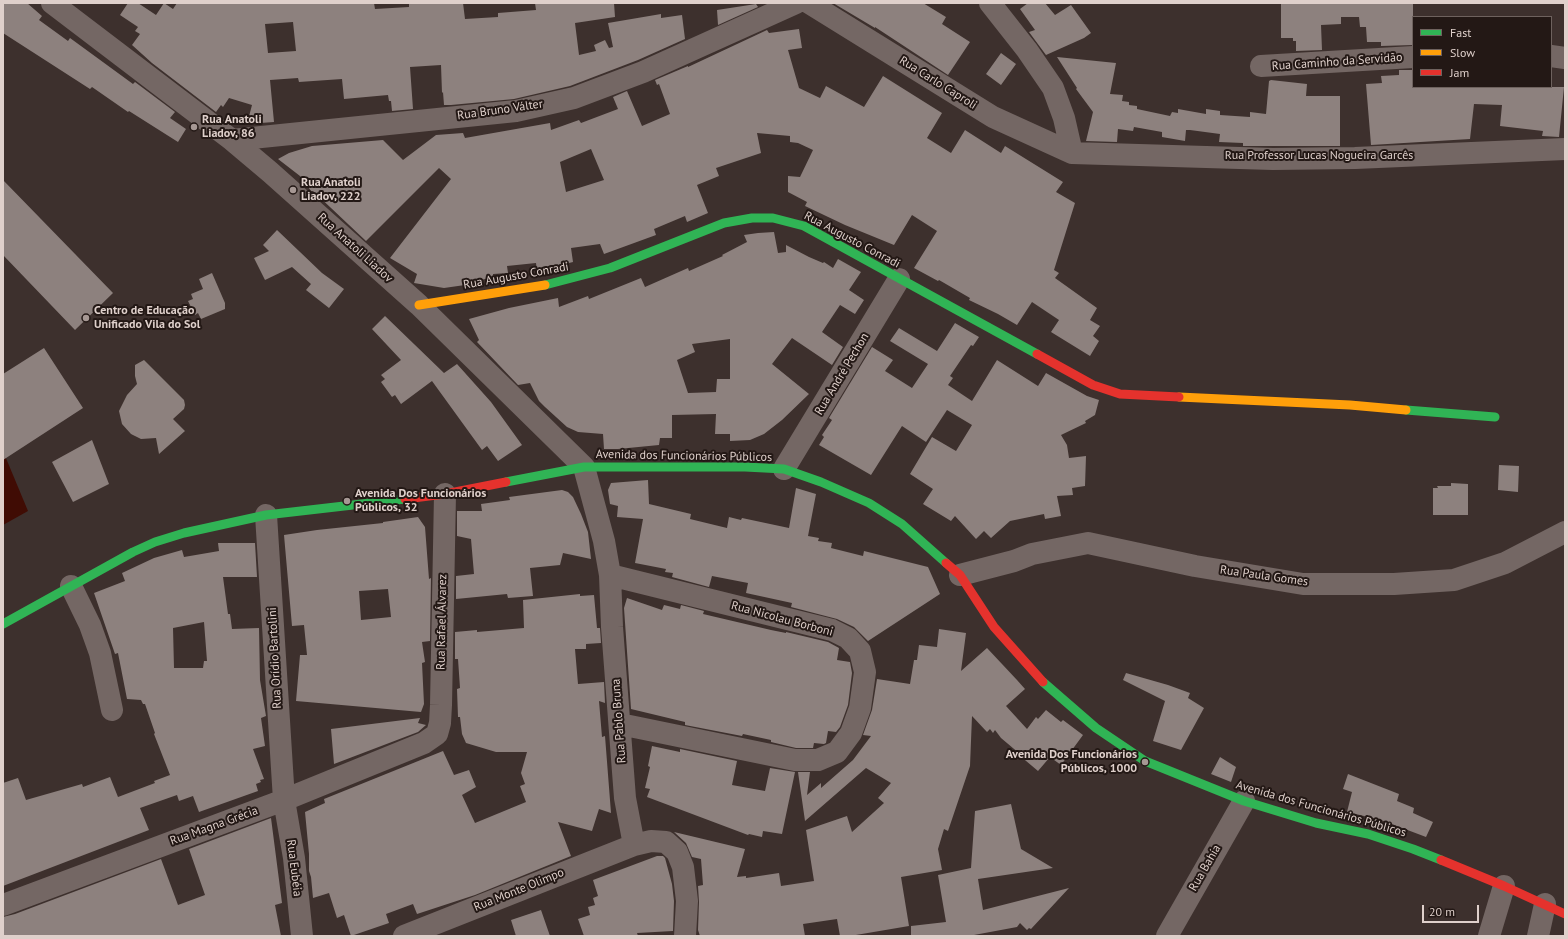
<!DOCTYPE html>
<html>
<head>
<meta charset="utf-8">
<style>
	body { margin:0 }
	#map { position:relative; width:1568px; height:939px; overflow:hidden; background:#3d302d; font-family:"PT Sans",sans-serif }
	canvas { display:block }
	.frame { position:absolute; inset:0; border:4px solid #dfd0cb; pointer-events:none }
	.legend { position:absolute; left:1412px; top:16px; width:140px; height:72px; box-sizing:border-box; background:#231815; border:1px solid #6e625e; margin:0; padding:5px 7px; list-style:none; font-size:12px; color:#dfd0cb }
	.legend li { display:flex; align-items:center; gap:8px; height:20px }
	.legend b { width:20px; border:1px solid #6e625e }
	.scale { position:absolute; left:1422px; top:905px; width:57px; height:18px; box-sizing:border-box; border:2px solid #dfd0cb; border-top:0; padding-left:5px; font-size:12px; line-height:14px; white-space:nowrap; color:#dfd0cb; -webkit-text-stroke:3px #231815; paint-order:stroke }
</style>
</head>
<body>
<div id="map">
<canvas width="1568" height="939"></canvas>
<div class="frame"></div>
<ul class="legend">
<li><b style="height:5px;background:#30b455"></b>Fast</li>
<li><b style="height:5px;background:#ff9f0a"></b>Slow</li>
<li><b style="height:5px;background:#e5322d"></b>Jam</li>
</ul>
<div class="scale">20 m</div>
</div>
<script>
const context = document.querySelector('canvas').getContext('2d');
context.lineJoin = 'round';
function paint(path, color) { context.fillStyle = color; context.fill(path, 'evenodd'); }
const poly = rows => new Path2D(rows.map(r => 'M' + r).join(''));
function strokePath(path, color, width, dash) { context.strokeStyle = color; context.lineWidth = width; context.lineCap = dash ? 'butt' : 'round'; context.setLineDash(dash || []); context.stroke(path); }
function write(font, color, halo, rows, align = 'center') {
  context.font = font + ' "PT Sans",sans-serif'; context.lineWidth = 4; context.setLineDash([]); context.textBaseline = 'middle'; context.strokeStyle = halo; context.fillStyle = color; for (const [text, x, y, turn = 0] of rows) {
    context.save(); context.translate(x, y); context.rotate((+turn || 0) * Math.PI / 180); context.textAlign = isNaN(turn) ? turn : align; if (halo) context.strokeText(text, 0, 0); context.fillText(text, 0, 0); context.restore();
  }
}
paint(poly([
	[3,451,28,511,3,525]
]), '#400c04');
paint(poly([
	[3,3,27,3,42,16,39,20,68,41,70,38,133,84,135,82,175,112,170,118,186,129,178,142,129,111,128,112,92,87,90,89,3,33],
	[128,3,138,3,156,15,164,3,173,9,177,3,374,3,375,9,409,7,409,3,463,3,465,19,498,17,498,13,536,10,535,3,614,3,615,17,575,23,579,55,596,51,594,45,605,40,609,48,613,47,608,23,661,14,661,18,682,15,685,39,638,60,570,86,514,99,451,105,444,105,443,92,442,93,441,65,410,67,413,109,392,111,391,101,389,101,388,95,344,99,342,79,299,82,298,78,270,80,274,122,247,124,252,105,229,98,223,107,221,105,216,112,152,63,132,45,140,34,135,31,138,27,120,15],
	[293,22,296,51,268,53,265,24],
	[833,3,923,3,946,17,942,24,970,42,948,75,875,27,875,28],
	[1028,3,1045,3,1055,15,1071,5,1091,33,1084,38,1046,55,1029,32,1035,30,1020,9],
	[1294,3,1413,3,1413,45,1381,46,1381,42,1367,42,1366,27,1360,27,1359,17,1341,17,1341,24,1321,25,1322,50,1296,51,1296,41,1293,41,1293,38,1281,38,1281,4],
	[756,4,758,7,718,25,717,10],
	[799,29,802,48,788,50,799,88,820,98,826,86,864,107,883,76,942,113,927,138,951,153,965,130,1001,153,1005,146,1063,182,1056,192,1075,203,1054,270,1059,273,1055,278,1097,308,1090,320,1100,326,1093,336,1099,341,1090,356,1051,332,1059,320,1032,302,1017,325,998,314,969,300,970,298,939,280,938,281,914,268,937,231,912,215,894,245,845,225,805,206,807,202,788,192,788,176,800,177,813,150,798,143,790,142,790,136,757,133,761,153,716,168,719,176,697,185,708,213,687,222,685,216,654,229,656,235,604,254,600,244,571,248,573,262,565,264,566,266,537,272,536,263,507,266,508,273,493,274,493,278,479,280,479,283,444,288,414,283,417,274,390,258,451,179,439,168,366,241,313,191,311,191,300,176,278,159,289,153,312,146,383,140,403,160,436,135,463,133,465,138,550,123,551,130,579,120,581,123,618,109,613,97,627,91,642,126,670,114,659,84,657,85,655,80,688,66,688,67,767,30,769,33],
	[591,149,604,180,566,192,560,162],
	[1001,53,1016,64,1001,85,986,74],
	[1057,57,1116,63,1110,94,1123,95,1122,101,1129,102,1129,105,1137,106,1137,109,1170,116,1172,112,1178,113,1178,109,1206,114,1206,109,1220,111,1220,115,1250,117,1250,112,1266,114,1269,81,1271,80,1307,84,1306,96,1340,96,1340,146,1243,146,1243,143,1219,142,1220,134,1190,130,1186,130,1185,141,1162,137,1162,132,1134,127,1133,131,1118,129,1117,142,1086,141,1093,112,1076,89,1077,88],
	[1399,70,1413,70,1413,87,1564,87,1559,137,1542,136,1543,131,1500,126,1502,105,1474,104,1470,139,1371,145,1366,84,1382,83,1381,76,1399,75],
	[3,180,113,293,75,330,3,255],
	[277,230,322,273,344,289,329,308,306,290,311,284,292,267,265,280,254,258,269,251,263,245],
	[774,232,778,253,786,252,786,245,809,257,823,263,824,262,833,268,838,259,861,272,849,290,864,300,855,314,840,305,822,332,843,347,832,365,792,338,772,364,809,394,782,420,764,434,750,440,730,441,730,434,715,434,716,414,672,415,672,438,660,438,659,445,618,449,604,449,603,434,578,432,567,427,545,407,539,401,530,383,518,385,477,342,479,340,469,319,509,308,558,298,559,307,588,296,589,299,641,278,645,287,688,268,689,271,723,256,722,255,747,242,744,235,758,233],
	[730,339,730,379,717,379,716,392,688,393,677,360,695,352,692,344],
	[212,273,225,303,225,309,201,319,198,313,195,315,188,301,193,299,191,294,203,289,199,279],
	[385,316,444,373,457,364,491,402,522,445,498,461,487,446,482,450,432,381,401,404,395,395,392,397,381,382,385,379,381,375,401,360,372,329],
	[955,323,979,337,973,346,971,345,950,376,953,378,948,385,972,401,997,360,1038,386,1046,373,1087,396,1099,400,1095,415,1085,421,1086,423,1061,435,1067,445,1069,458,1086,456,1085,486,1072,488,1073,495,1057,496,1061,516,1045,519,1044,514,1010,521,991,538,984,531,976,539,955,516,951,521,923,504,933,489,910,474,932,437,956,451,972,425,947,410,926,442,902,426,871,475,819,445,824,437,822,435,832,420,829,418,872,347,893,360,885,371,912,388,928,364,890,341,899,328,937,351],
	[44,348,83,408,3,460,3,374],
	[144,360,184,400,185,405,184,409,173,419,185,431,159,454,156,438,141,439,131,434,122,424,119,411,127,395,137,384,135,376,135,365],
	[92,440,109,484,73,502,52,462],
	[1499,465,1519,466,1518,492,1498,490],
	[648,480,649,504,691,514,690,519,727,528,729,517,741,520,742,518,789,528,796,488,816,494,808,536,819,538,818,541,832,543,831,548,863,556,864,551,928,567,940,594,868,641,854,627,837,619,791,607,792,603,746,593,748,583,712,576,709,587,672,577,673,573,665,572,666,569,635,563,643,519,617,517,618,506,610,504,608,490,611,483],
	[1451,483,1468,484,1468,515,1433,515,1433,488,1438,488,1437,486,1451,486],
	[562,490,568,492,573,497,581,514,588,532,591,559,563,553,560,565,530,568,533,596,508,598,507,594,456,599,456,576,474,574,471,539,457,536,457,511,482,511,481,504,510,500,509,497],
	[418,517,425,527,429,579,431,578,430,641,422,642,425,662,422,663,424,704,421,712,296,701,300,655,307,655,304,625,292,626,284,535,317,530,383,523,383,522],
	[388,589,391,617,361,620,359,591],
	[218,543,255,543,257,577,223,577,228,614,230,614,232,629,259,628,260,680,266,716,261,718,265,746,253,749,264,779,260,780,261,782,256,784,258,791,199,812,193,796,179,801,177,795,140,808,149,830,3,886,3,783,18,778,26,800,82,784,83,787,110,777,118,797,155,783,154,781,170,775,154,734,155,733,145,704,143,704,141,700,127,699,118,653,115,654,94,593,125,581,122,573,154,558,182,550,184,557,219,551],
	[204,622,207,661,204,661,203,668,174,668,173,628],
	[580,594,580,596,594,595,597,628,600,628,601,643,586,644,586,649,575,649,578,684,604,682,605,703,599,701,602,737,605,736,611,813,599,809,592,831,558,822,571,856,475,895,417,914,413,904,386,914,389,923,351,936,344,915,337,918,329,893,313,898,311,877,309,871,309,854,305,812,325,803,324,799,443,751,454,775,469,770,476,787,462,795,475,823,526,802,520,786,525,784,521,773,527,752,496,752,466,743,462,734,460,717,458,717,457,689,460,688,458,659,455,659,455,632,477,630,477,632,524,628,523,600],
	[627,598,662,610,664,605,680,609,681,605,704,611,703,614,771,630,786,633,786,632,828,642,839,648,837,660,850,662,852,673,848,705,840,727,836,732,828,731,826,743,824,744,814,743,813,748,796,748,771,742,771,740,743,734,742,736,685,725,685,722,631,709,624,608],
	[939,629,966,633,961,671,987,648,1017,680,1025,689,1006,706,1027,729,1036,717,1038,719,1046,710,1061,722,1063,720,1083,735,1061,765,1050,757,1038,771,1019,755,1020,754,1001,738,995,730,993,733,990,729,987,732,972,716,970,766,948,831,944,829,938,849,942,870,901,877,909,926,850,936,840,936,837,919,803,924,805,936,700,936,698,930,699,902,698,886,703,885,701,859,692,857,686,843,674,832,745,849,737,877,746,876,746,878,779,873,781,886,814,881,806,830,847,816,852,832,884,803,878,798,891,783,866,768,805,821,798,772,810,772,807,795,821,783,821,788,853,760,871,736,863,735,872,710,877,679,910,684,914,660,917,660,919,645,937,647],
	[1126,673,1168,685,1190,693,1188,698,1204,708,1181,750,1153,741,1165,701,1123,680],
	[420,718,418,723,426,725,418,732,334,764,331,729],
	[652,746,680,752,680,749,737,761,732,785,765,791,770,768,795,772,782,834,763,831,762,837,749,834,748,835,647,797,650,789,645,788,650,767,648,766],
	[1220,757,1236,767,1231,782,1211,774],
	[1348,774,1399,794,1397,801,1414,808,1413,813,1433,822,1426,837,1381,820,1347,812,1352,792,1343,789],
	[1011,804,1021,849,1053,868,978,879,983,910,1069,888,1031,929,1029,928,1027,930,1020,923,1017,927,974,935,911,936,911,926,946,922,938,875,971,868,975,811],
	[271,818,282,903,275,905,281,936,3,936,3,917,15,914,161,859,178,905,205,895,189,849],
	[657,856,663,856,665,858,672,884,674,901,673,931,637,933,638,936,584,936,578,919,590,915,588,907,595,905,593,898,598,896,593,880],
	[541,910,550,936,516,936,511,920]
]), '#8d817e');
strokePath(poly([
	[52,3,232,140,270,172,419,305,584,467,604,541,610,575,612,627,625,798,634,845],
	[809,3,993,117,1072,153,1273,159,1355,158,1565,149],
	[990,3,1027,50,1053,88,1064,118,1072,153],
	[1551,56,1565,58],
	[1261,66,1413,57],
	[232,140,516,111,574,98,643,72,796,3],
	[784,469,899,279],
	[266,515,284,800,294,858,302,936],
	[610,575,832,630,848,638,860,651,865,672,860,708,851,733,837,752,818,760,795,760,620,724],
	[960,575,1014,561,1032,554,1088,543,1195,566,1303,584,1394,584,1454,580,1505,563,1565,532],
	[71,586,90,625,100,653,112,710],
	[3,905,284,800,424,743,437,734,440,723,441,705,445,494],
	[404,936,634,845,651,841,666,842,677,852,683,867,687,901,685,936],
	[1167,936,1244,801],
	[1489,936,1504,886],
	[1538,936,1545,904]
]), '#746764', 22);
strokePath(poly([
	[545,285,610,268,724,223,752,218,773,218,804,226,1037,354],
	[1406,410,1495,417],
	[506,482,584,467,745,467,784,469,821,482,869,503,902,524,946,563],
	[3,624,133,552,155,542,184,533,266,515,405,499],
	[1043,682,1096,728,1145,761,1244,801,1316,823,1368,834,1413,849,1441,860]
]), '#30b455', 9);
strokePath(poly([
	[419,305,545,285],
	[1179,397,1350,405,1406,410]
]), '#ff9f0a', 9);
strokePath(poly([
	[1037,354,1093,385,1120,394,1179,397],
	[405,499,445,494,506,482],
	[946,563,960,575,994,627,1043,682],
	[1441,860,1504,886,1565,914]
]), '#e5322d', 9);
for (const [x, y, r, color] of [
	[194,127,4,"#a69894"],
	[293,190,4,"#a69894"],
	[86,318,4,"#a69894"],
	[347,501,4,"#a69894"],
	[1145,762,4,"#a69894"]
]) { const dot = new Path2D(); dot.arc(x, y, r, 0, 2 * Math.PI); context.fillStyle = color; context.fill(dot); strokePath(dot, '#231815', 1.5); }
write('12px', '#dfd0cb', '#231815', [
	["Rua Caminho da Servidão",1337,62,-4],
	["Rua Carlo Caproli",938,83,32],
	["Rua Bruno Válter",500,110,-8],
	["Rua Professor Lucas Nogueira Garcês",1319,156],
	["Rua Augusto Conradi",852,240,28],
	["Rua Anatoli Liadov",355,248,42],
	["Rua Augusto Conradi",516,276,-10],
	["Rua André Pechon",842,374,-59],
	["Avenida dos Funcionários Públicos",684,456,1],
	["Rua Paula Gomes",1264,576,8],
	["Rua Nicolau Borboni",782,619,15],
	["Rua Rafael Álvarez",442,622,-89],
	["Rua Orídio Bartolini",275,658,-93],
	["Rua Pablo Bruna",619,721,-94],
	["Avenida dos Funcionários Públicos",1321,809,16],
	["Rua Magna Grécia",214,826,-20],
	["Rua Eubéia",294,868,83],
	["Rua Bahía",1205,868,-60],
	["Rua Monte Olimpo",519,890,-22]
]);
write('bold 12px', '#dfd0cb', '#231815', [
	["Rua Anatoli",202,120],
	["Liadov, 86",202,134],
	["Rua Anatoli",301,183],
	["Liadov, 222",301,197],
	["Centro de Educação",94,311],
	["Unificado Vila do Sol",94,325],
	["Avenida Dos Funcionários",355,494],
	["Públicos, 32",355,508],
	["Avenida Dos Funcionários",1137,755,"right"],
	["Públicos, 1000",1137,769,"right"]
], 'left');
</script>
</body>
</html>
